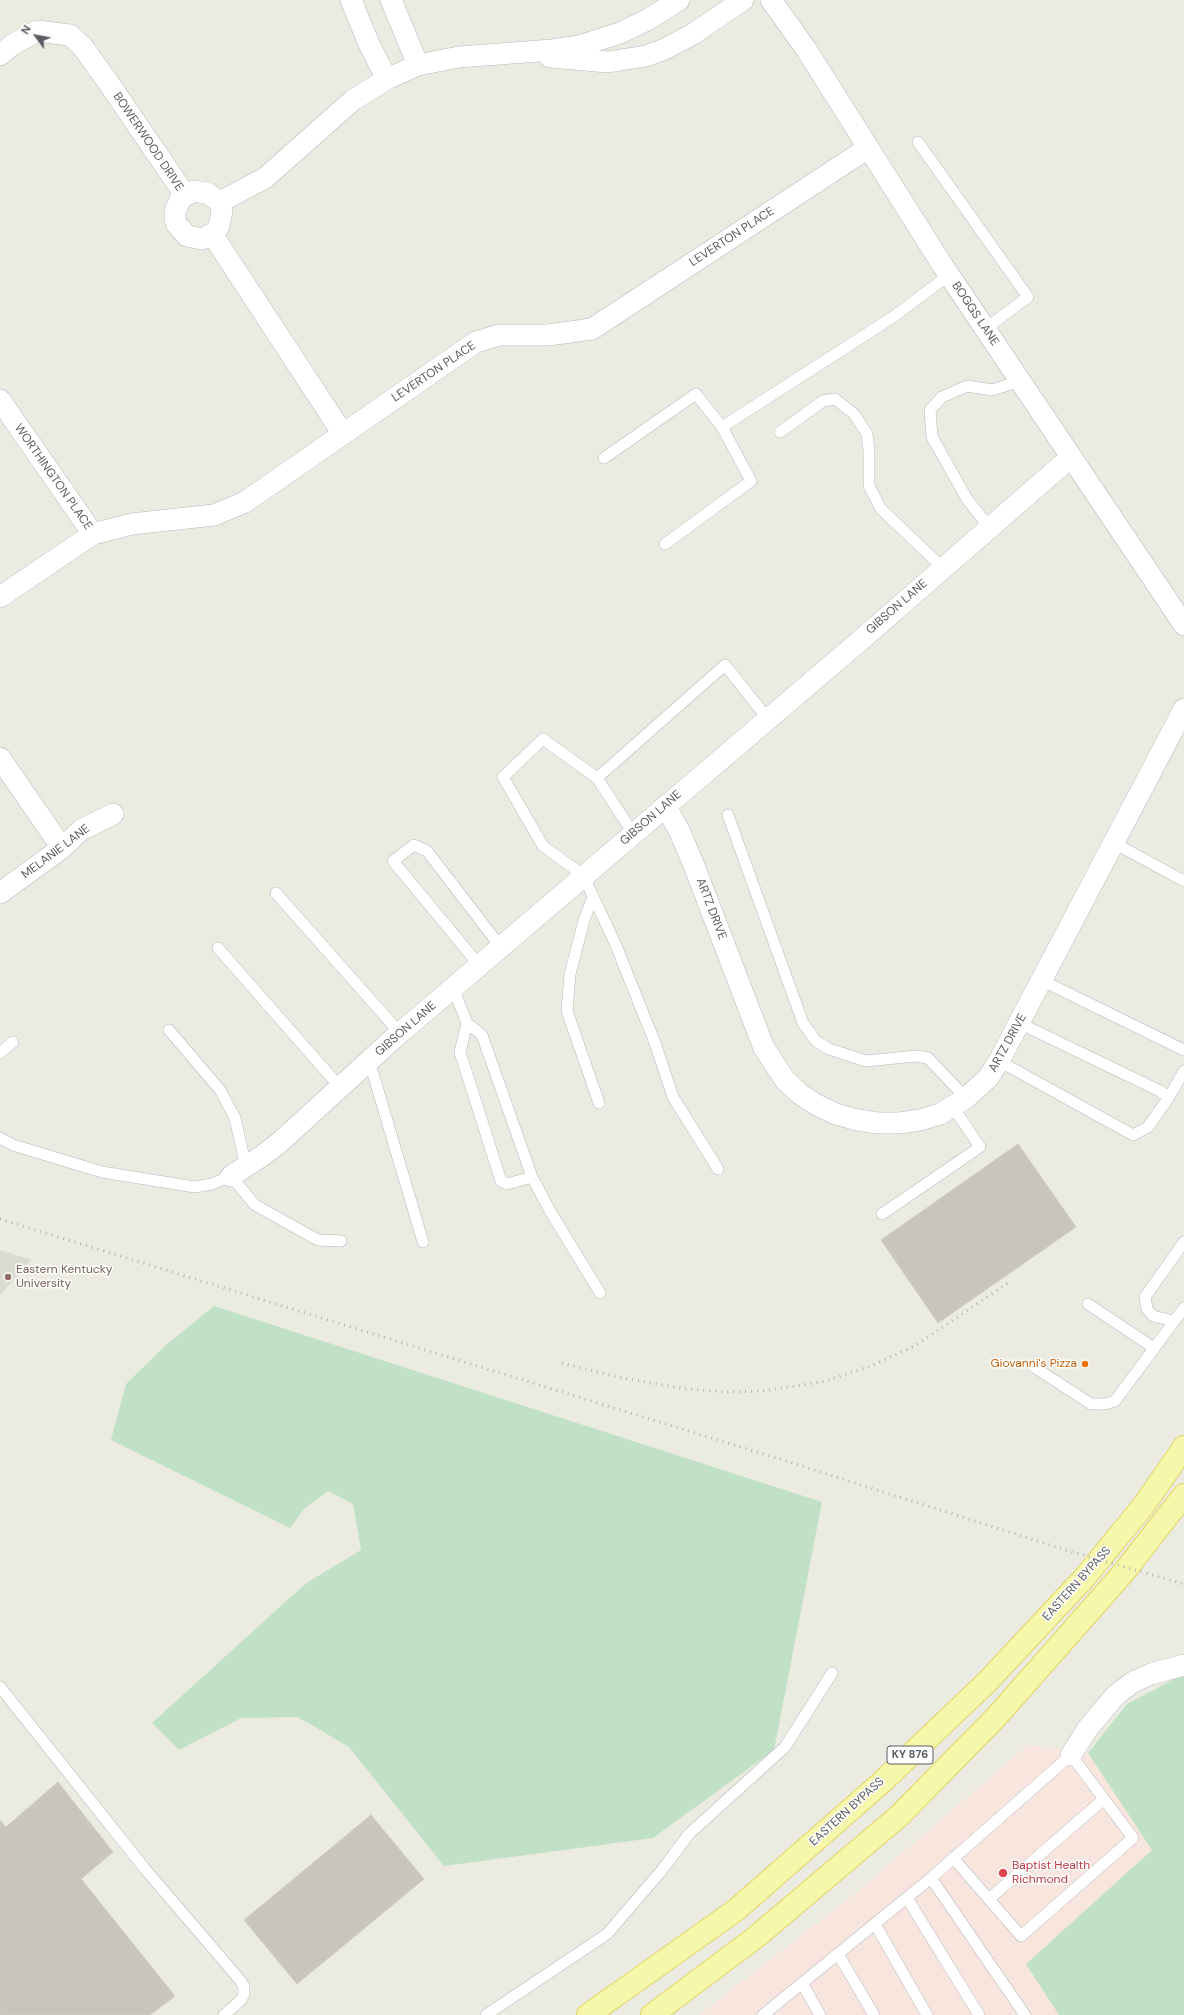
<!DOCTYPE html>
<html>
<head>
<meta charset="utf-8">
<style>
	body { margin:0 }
	#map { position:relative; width:1184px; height:2015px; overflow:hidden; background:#ebebe1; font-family:"DM Sans",sans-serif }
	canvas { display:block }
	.north { position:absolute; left:16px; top:16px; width:40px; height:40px; -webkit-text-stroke:3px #fff; paint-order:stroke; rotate:302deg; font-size:11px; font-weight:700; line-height:16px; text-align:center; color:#5a5c61 }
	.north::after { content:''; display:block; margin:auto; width:14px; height:18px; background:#5a5c61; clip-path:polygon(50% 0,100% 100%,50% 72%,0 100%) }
</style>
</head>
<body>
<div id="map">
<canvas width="1184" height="2015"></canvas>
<div class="north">N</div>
</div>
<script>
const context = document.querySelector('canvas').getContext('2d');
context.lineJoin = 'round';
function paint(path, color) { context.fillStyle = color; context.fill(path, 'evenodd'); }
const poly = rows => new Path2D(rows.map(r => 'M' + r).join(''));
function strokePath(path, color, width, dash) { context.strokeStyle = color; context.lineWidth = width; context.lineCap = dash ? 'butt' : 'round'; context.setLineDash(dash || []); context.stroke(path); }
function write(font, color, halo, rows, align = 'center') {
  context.font = font + ' "DM Sans",sans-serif'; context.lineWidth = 3; context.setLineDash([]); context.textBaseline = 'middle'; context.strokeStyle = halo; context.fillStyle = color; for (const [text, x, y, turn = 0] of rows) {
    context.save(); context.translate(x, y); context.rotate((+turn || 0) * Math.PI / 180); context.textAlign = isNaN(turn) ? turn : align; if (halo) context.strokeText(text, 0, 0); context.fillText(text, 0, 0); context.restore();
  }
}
paint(poly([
	[0,1250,31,1260,0,1295]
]), '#dbdad0');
paint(poly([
	[1028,1745,1088,1753,1152,1850,1026,1964,1059,2015,699,2015,852,1896]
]), '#f8e5de');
paint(poly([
	[214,1306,822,1502,774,1750,653,1838,444,1866,349,1747,298,1717,241,1718,179,1750,152,1723,305,1584,361,1550,353,1504,328,1491,304,1509,290,1528,111,1440,126,1384,166,1345],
	[1180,1676,1184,1676,1184,2015,1059,2015,1026,1964,1152,1850,1088,1753,1127,1704]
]), '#c0e1c5');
const building = poly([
	[1018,1144,1076,1227,938,1323,881,1240,1018,1144],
	[58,1782,113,1852,81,1879,175,1996,150,2015,0,2015,0,1820,6,1827,58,1782],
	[371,1815,424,1879,297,1984,244,1920,371,1815]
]);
paint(building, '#c7c5be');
strokePath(building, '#cfcdc0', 1);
const service = poly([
	[918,142,1028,297,985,329],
	[780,432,823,401,835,399,854,414,867,434,869,450,869,486,881,509,942,567],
	[604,458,696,394,722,427,893,317,949,275],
	[989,527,967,499,932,437,930,410,942,397,967,386,992,390,1020,381],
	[665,544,751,481,722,427],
	[597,778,543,739,503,777,543,846,583,875,615,943,655,1043,673,1097,718,1169],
	[728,815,803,1023,816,1041,829,1049,866,1061,916,1056,928,1058,966,1098],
	[633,833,597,778,725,665,768,719],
	[1114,843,1184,881],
	[276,893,400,1033],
	[593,897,584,920,570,974,567,1011,599,1103],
	[218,948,339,1086],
	[479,965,393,861,414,845,427,851,500,946],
	[1041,980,1184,1050],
	[453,988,467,1023,482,1035,532,1177,507,1184,501,1181,460,1052,467,1023],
	[169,1030,220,1090,235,1118,246,1167],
	[0,1053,13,1042],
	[369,1060,423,1242],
	[999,1061,1133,1135,1148,1127,1169,1097,1158,1090,1019,1023],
	[1169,1097,1184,1071],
	[0,1138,13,1145,102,1172,195,1187,212,1184,231,1176,255,1205,318,1240,341,1241],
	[532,1177,550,1211,600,1293],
	[882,1214,980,1147,953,1107],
	[1088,1304,1154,1348],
	[1174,1321,1153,1316,1147,1309,1145,1297,1184,1242],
	[1034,1367,1091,1404,1105,1404,1115,1401,1184,1308],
	[0,1687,145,1869,240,1980,244,1987,244,1994,241,2000,224,2015],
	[931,1878,1071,1755,1133,1838,1021,1936,953,1858],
	[907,1898,979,2015],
	[989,1899,1104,1799],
	[875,1924,927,2015],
	[838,1954,874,2015],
	[802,1983,820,2015],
	[486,2015,607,1934,662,1870,689,1834,785,1747,832,1673],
	[763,2015,931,1878,1025,2015]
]);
const minor = poly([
	[351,0,369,44,387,79],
	[391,0,418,65],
	[771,0,806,49,943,266,1184,625],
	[0,55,12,45,37,31,70,35,82,46,108,82,185,195],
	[550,57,608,62,646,56,665,49,693,34,743,0],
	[194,191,207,193,220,202,222,211,219,226,215,232,202,239,187,236,177,225,175,219,175,211,181,198,194,191],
	[220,202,265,178,353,100,387,79,418,65,459,57,552,50,579,46,620,33,647,20,679,0],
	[212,234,343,434],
	[0,400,93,534],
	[0,597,93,534,132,524,214,515,245,502,476,342,499,335,548,335,592,329,868,148],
	[0,758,62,848],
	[665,806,679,830,693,863,764,1048,785,1080,800,1094,817,1105,836,1114,857,1120,878,1123,899,1123,920,1120,940,1114,966,1098,988,1078,999,1061,1184,709],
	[0,893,62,848,81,830,113,814],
	[231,1176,262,1156,279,1143,393,1039,855,645,1071,457],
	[1071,1755,1088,1728,1116,1695,1133,1682,1151,1674,1184,1665]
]);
const primary = poly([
	[588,2015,736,1910,882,1782,987,1682,1085,1577,1144,1505,1184,1447],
	[652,2015,756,1937,899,1816,998,1715,1124,1572,1184,1495]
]);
strokePath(service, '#b7b8bd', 12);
strokePath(minor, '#b7b8bd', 22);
strokePath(primary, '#e3d563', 24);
strokePath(service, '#fff', 11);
strokePath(minor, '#fff', 21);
strokePath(primary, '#f6f7ab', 22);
strokePath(poly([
	[0,1219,783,1460,1072,1552,1184,1584],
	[562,1363,622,1378,687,1389,728,1392,762,1391,802,1385,825,1381,868,1367,915,1346,1008,1283]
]), '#b2b3b3', 3, [1, 5]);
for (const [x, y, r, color] of [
	[8,1277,4,"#8d6e63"],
	[1085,1364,4,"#e8710a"],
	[1003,1873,5,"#e0444e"]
]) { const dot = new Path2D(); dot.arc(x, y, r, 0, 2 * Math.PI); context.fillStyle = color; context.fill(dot); strokePath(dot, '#fff', 1.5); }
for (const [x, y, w] of [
	[910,1755,46]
]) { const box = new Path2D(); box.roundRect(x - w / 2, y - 9, w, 18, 3); context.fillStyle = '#fff'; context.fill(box); strokePath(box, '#5a5c61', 1); }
write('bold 11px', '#5a5c61', null, [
	["KY 876",910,1755]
]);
write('12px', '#5a5c61', '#fff', [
	["BOWERWOOD DRIVE",148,142,56],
	["LEVERTON PLACE",732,237,-33],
	["BOGGS LANE",975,314,56],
	["LEVERTON PLACE",434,372,-34],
	["WORTHINGTON PLACE",53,477,55],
	["GIBSON LANE",897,607,-41],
	["GIBSON LANE",651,818,-41],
	["MELANIE LANE",56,852,-37],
	["ARTZ DRIVE",711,909,69],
	["GIBSON LANE",406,1029,-41],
	["ARTZ DRIVE",1008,1043,-61],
	["EASTERN BYPASS",1077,1584,-48],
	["EASTERN BYPASS",847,1812,-42]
]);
write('12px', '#785e54', '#fff', [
	["Eastern Kentucky",16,1270],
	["University",16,1284]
], 'left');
write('12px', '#c56008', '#fff', [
	["Giovanni's Pizza",1077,1364]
], 'right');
write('12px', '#be3a42', '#fff', [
	["Baptist Health",1012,1866],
	["Richmond",1012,1880]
], 'left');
</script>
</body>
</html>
